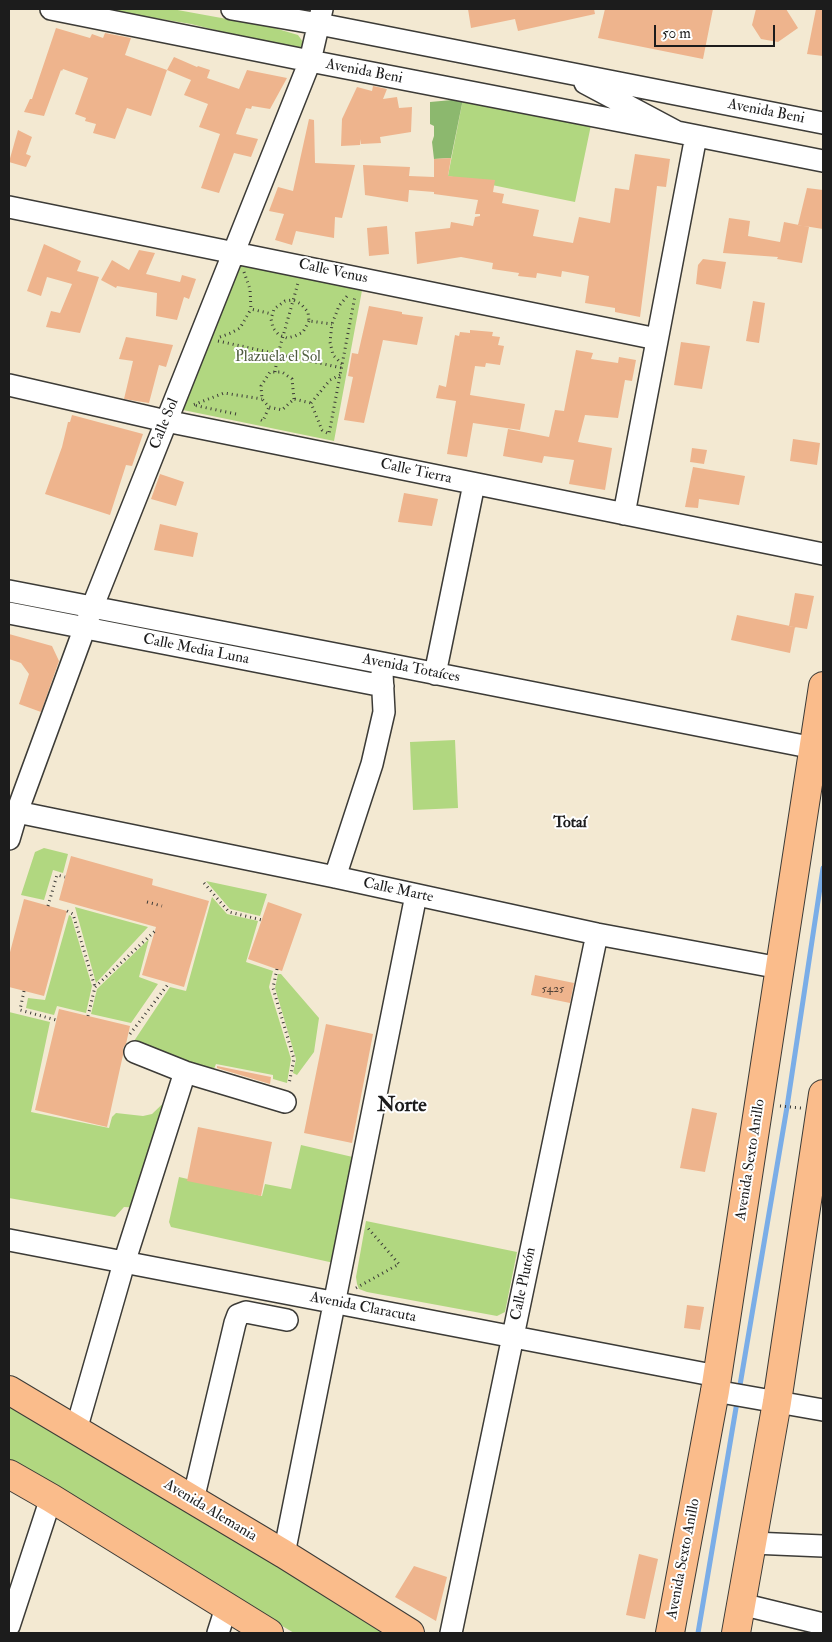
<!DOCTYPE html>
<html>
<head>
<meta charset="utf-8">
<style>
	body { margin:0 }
	#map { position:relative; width:832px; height:1642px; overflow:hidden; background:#f3e9d2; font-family:"IM FELL Double Pica",serif }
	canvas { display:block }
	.frame { position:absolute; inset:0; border:10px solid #1c1c1c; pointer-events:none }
	.scale { position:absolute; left:654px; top:25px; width:121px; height:22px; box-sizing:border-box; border:2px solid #1c1c1c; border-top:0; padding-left:6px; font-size:15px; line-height:18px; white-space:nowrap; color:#1c1c1c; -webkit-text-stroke:4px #fff; paint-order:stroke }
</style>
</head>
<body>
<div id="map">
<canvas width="832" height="1642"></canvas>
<div class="frame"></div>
<div class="scale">50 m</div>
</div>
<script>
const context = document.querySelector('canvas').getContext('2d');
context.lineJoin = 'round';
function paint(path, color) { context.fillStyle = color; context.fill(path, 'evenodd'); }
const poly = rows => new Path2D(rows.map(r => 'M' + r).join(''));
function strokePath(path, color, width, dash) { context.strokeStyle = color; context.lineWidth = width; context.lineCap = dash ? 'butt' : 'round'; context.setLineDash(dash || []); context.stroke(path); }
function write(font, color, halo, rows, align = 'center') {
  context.font = font + ' "IM FELL Double Pica",serif'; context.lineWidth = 4; context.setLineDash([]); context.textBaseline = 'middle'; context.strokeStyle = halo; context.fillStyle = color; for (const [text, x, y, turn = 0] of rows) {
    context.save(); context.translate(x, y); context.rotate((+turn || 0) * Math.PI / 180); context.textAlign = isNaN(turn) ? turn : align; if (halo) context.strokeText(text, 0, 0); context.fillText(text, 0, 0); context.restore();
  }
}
paint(poly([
	[100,9,172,9,271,27,298,35,303,42,300,50,275,45,191,24],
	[463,99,591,125,575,202,448,176],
	[241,256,363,285,334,441,183,410],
	[455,740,458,808,413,810,410,742],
	[44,848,68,854,63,873,53,870,44,900,21,895,35,852],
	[206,881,267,894,260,916,230,909],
	[212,897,227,914,258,921,246,962,273,971,269,987,291,1059,287,1083,273,1079,273,1075,216,1064,211,1076,132,1044,170,987,186,991],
	[75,907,148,927,96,983],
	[69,915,71,916,92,986,86,1013,57,1006,54,1015,26,1008,28,998,45,1000],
	[149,939,139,977,158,984,131,1023,91,1014,97,989],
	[278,974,281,974,319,1018,314,1052,297,1075,293,1073,296,1059,275,988],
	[9,1012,50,1022,31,1112,109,1128,112,1117,116,1113,143,1116,152,1114,176,1091,140,1208,124,1207,115,1217,9,1198],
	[301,1145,357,1158,334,1263,171,1227,169,1222,179,1177,262,1196,265,1184,291,1189],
	[366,1221,517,1252,505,1312,497,1316,367,1292,359,1289,357,1284,356,1277],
	[9,1402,398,1633,294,1633,9,1463]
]), '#b1d780');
paint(poly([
	[463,99,451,158,434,159,432,142,434,136,434,126,430,124,430,102]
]), '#8cb86e');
strokePath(poly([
	[739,1391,787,1107,823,868],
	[698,1633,737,1402]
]), '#7aade7', 5);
paint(poly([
	[468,9,594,9,595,14,518,31,515,19,471,28],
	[605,9,713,9,703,59,598,38],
	[756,9,786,9,798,28,778,42,761,39,752,25],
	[816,9,823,9,823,56,807,54],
	[56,28,90,38,92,34,103,38,105,33,131,38,125,55,167,70,151,116,127,108,115,139,93,133,96,124,85,121,86,118,75,114,88,78,63,69,62,71,61,70,44,116,24,112,30,99,32,99],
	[174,57,197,67,198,66,210,70,207,78,239,89,247,70,287,78,270,109,252,106,251,109,246,108,236,134,258,139,251,157,234,153,219,193,201,188,220,134,199,127,208,104,184,95,191,80,167,70],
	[373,86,387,89,383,99,397,97,399,108,412,107,411,132,380,137,381,143,361,144,361,139,360,145,341,146,342,119,357,87,372,91],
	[309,119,314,120,315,163,355,165,342,218,335,217,334,238,296,231,292,245,275,240,284,214,269,211,278,187,293,191],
	[18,130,32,137,26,154,31,156,26,167,9,162],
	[635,154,670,159,666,187,657,186,640,317,615,312,615,308,585,303,589,276,562,271,561,277,537,273,536,278,518,276,519,273,492,269,493,263,461,257,417,264,415,232,450,228,451,222,473,226,475,217,480,216,480,214,475,214,478,200,434,194,434,192,409,190,408,202,365,195,363,165,410,167,409,176,434,177,434,159,451,158,448,176,495,180,493,192,504,194,502,203,539,210,533,236,573,243,579,217,610,223,615,188,629,190],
	[807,188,823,190,823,229,798,225],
	[729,218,750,221,748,236,780,242,784,222,809,227,802,263,777,259,778,257,723,253],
	[387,226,389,254,369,256,367,228],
	[44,244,81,261,77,271,99,277,80,333,46,327,51,311,60,313,72,284,47,277,41,296,27,291],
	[139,250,155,253,146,274,180,282,182,275,196,279,189,299,184,297,177,320,156,316,157,293,117,286,116,288,101,280,112,260,129,270],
	[703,259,726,262,721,289,696,284,698,265],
	[753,301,765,303,759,343,746,341],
	[369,306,402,312,402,314,423,317,417,345,383,340,364,423,344,420,353,377,348,376,352,353,358,354],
	[470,330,493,332,492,336,500,337,498,345,504,346,500,365,486,363,485,367,475,366,470,395,525,404,520,430,473,423,467,457,447,454,456,401,436,398,439,385,446,387,455,335,459,336,460,332,470,333],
	[126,337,173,345,166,367,159,365,149,403,124,399,133,361,119,359],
	[681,342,710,346,702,389,674,385],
	[576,350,593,353,591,359,618,363,619,357,636,360,632,381,625,380,618,418,585,415,578,442,612,448,605,490,569,484,574,460,544,456,542,463,503,456,508,429,549,437,555,410,564,411],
	[72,415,143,434,132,466,126,465,110,515,45,494,62,447,68,422,70,422],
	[793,439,820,443,817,465,790,461],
	[692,448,707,450,704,464,690,462],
	[693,467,745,476,739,505,699,499,698,508,685,507],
	[160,474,184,482,176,506,151,499],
	[404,493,438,499,432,526,398,522],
	[160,524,198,533,193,557,154,550],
	[795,593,814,596,807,629,789,626],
	[737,615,795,627,790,653,731,640],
	[9,634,52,646,59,661,41,712,19,704,29,674,21,663,9,659],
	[71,856,153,879,152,885,209,901,184,987,142,975,156,927,59,900],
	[24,899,67,911,44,996,9,987,9,956],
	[268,902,302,914,282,971,248,959],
	[535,975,574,983,570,1003,531,995],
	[59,1009,130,1026,126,1044,123,1048,123,1055,107,1127,35,1110],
	[326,1024,373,1034,352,1143,304,1133],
	[217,1066,271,1077,270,1084,217,1068],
	[692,1108,717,1113,705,1172,680,1168],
	[198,1127,272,1142,261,1196,187,1181],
	[687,1305,704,1307,700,1330,684,1328],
	[639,1554,658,1559,645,1619,626,1615],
	[414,1566,447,1577,436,1621,395,1597]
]), '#eeb48d');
const minor = poly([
	[51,9,310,61,677,132],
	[232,9,319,24,823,123],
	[585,83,677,132,823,161],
	[9,207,657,339],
	[9,385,166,421,823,554],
	[624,514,696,136],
	[9,591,382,663,814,748],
	[9,613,383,686],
	[435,674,474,484],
	[17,812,335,877,597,934,780,968],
	[9,839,17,812,92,608,310,61,322,9],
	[335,877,372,764,384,712,382,673],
	[135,1052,185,1072,285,1102],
	[9,1240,717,1376],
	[715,1391,823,1410],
	[76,1430,124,1263,185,1072],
	[193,1500,235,1323,238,1315,246,1312,287,1320],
	[752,1543,823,1546],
	[284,1554,416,895],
	[741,1604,823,1624],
	[9,1626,51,1498],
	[218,1633,226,1608],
	[451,1633,597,934]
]);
const major = poly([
	[9,1390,284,1554,410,1633],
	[9,1474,51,1498,269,1633],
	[670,1633,715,1391,823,686],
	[736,1633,777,1402,823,1094]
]);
strokePath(minor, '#3c3b37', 24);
strokePath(major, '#3c3b37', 30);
strokePath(poly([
	[244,272,250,289,251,309,272,314],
	[309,321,303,332,295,336,287,338,279,335,273,328,271,319,274,309,285,301,293,300,301,304,308,312,309,321,332,324],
	[220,337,231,333,240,328,251,309],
	[218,341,342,368],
	[342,364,333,355,330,342,332,324,339,306,348,295],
	[275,372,278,354,298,283],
	[340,375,330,380,311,403,322,430,329,434,355,296],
	[294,399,292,379,282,372,270,372,261,386,262,399,269,407,282,410,294,399,311,403],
	[236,414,193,405,224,393,262,399],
	[261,420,263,421,269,407],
	[204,883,229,912,262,920],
	[147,902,162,906],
	[48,906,57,875,65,877],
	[67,911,73,914,95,987],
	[277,969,273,988,294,1059,289,1084],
	[24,991,20,1010,56,1020],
	[88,1016,95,987,155,931],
	[130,1034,169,983],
	[780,1106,801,1108],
	[356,1288,399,1264,367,1227]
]), '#3c3b37', 3, [1, 4]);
strokePath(minor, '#fff', 21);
strokePath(major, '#fabc8b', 28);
write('12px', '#504238', null, [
	["5425",553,989]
]);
write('15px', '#1c1c1c', '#fff', [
	["Avenida Beni",364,72,11],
	["Avenida Beni",766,112,11],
	["Calle Venus",333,272,12],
	["Calle Sol",165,424,-68],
	["Calle Tierra",416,472,12],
	["Calle Media Luna",196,650,11],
	["Avenida Totaíces",411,669,11],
	["Calle Marte",398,891,12],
	["Avenida Sexto Anillo",751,1160,-81],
	["Calle Plutón",524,1284,-78],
	["Avenida Claracuta",363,1308,11],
	["Avenida Alemania",210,1511,31],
	["Avenida Sexto Anillo",684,1559,-79]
]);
write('15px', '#505d3f', '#fff', [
	["Plazuela el Sol",278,358]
]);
write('bold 16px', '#1c1c1c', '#fff', [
	["Totaí",570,824]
]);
write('bold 20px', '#1c1c1c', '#fff', [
	["Norte",402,1107]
]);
</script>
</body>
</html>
